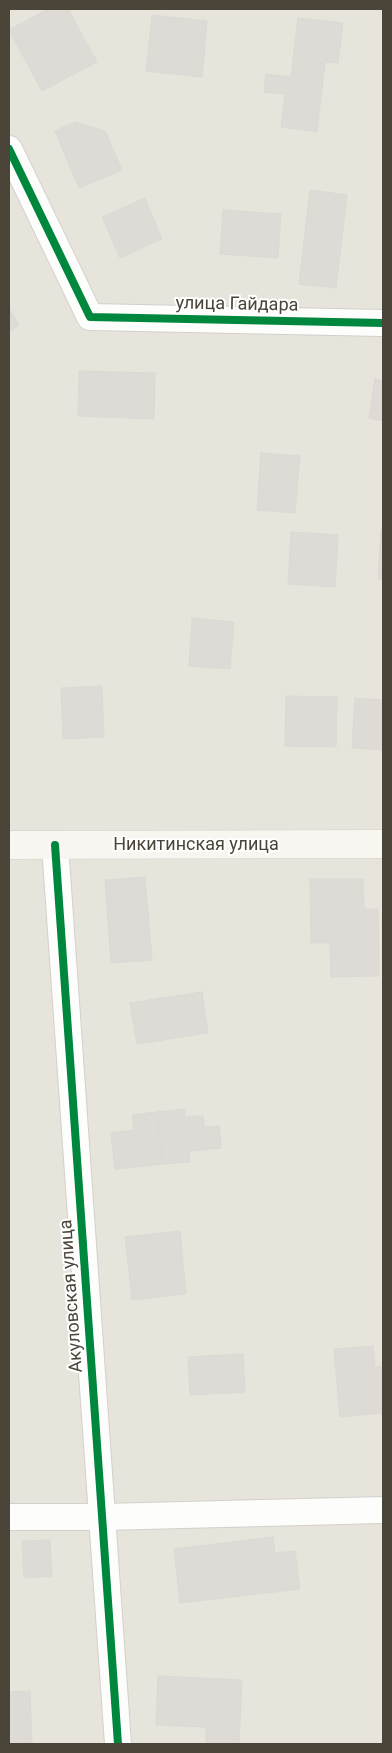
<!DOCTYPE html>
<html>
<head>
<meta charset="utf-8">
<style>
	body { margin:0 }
	#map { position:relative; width:392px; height:1753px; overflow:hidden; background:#f4f2ee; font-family:Roboto,sans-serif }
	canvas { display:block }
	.frame { position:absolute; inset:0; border:10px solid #4b4439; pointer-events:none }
</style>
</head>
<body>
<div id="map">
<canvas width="392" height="1753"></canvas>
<div class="frame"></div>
</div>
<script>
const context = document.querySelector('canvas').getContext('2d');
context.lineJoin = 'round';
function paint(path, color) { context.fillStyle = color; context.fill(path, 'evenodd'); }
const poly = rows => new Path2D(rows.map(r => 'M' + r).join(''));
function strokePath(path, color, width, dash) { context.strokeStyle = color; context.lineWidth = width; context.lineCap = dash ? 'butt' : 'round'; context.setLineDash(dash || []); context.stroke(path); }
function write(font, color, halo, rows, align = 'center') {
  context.font = font + ' Roboto,sans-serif'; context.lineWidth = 4; context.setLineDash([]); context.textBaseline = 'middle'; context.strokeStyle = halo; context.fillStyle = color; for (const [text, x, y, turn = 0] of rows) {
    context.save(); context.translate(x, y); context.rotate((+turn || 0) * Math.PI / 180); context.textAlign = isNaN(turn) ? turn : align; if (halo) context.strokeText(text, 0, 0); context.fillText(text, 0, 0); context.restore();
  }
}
paint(poly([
	[9,9,383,9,383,1744,9,1744]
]), '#e7e4dc');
const building = poly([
	[48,9,68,9,97,62,42,91,9,30,48,9],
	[152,15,207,21,202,77,146,71,152,15],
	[298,18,343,23,338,63,325,62,317,132,281,127,285,94,264,92,266,74,291,77,298,18],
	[75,122,105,131,122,170,79,188,55,131,75,122],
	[310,190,347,195,336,288,299,284,310,190],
	[145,198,162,239,120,258,102,217,145,198],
	[223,210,281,214,278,258,220,254,223,210],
	[9,308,19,325,9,332,9,308],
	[79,371,155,373,154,419,78,416,79,371],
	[375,379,383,381,383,421,369,418,375,379],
	[261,453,300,456,295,513,257,510,261,453],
	[381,530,383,530,383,580,378,579,381,530],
	[291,532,338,535,335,587,288,584,291,532],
	[192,618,234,622,230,669,189,666,192,618],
	[102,686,104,737,63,739,61,688,102,686],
	[286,696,337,697,336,747,285,746,286,696],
	[355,698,383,700,383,750,352,748,355,698],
	[145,877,152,960,111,963,105,880,145,877],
	[310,879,363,879,364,909,378,909,379,976,331,977,330,943,311,943,310,879],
	[202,992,208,1033,137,1044,130,1003,202,992],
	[184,1109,185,1117,203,1116,204,1127,219,1126,221,1148,189,1151,190,1162,163,1164,157,1112,184,1109],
	[157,1112,163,1164,115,1169,111,1133,134,1130,132,1115,157,1112],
	[180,1231,186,1294,132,1300,125,1237,180,1231],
	[373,1346,375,1367,383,1366,383,1413,340,1417,334,1349,373,1346],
	[243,1354,245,1392,190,1395,188,1357,243,1354],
	[273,1537,275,1553,295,1551,300,1589,180,1603,174,1549,273,1537],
	[50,1540,52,1576,24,1578,22,1541,50,1540],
	[158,1676,242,1680,239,1744,206,1744,206,1727,156,1725,158,1676],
	[30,1691,32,1744,9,1744,9,1692,30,1691]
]);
paint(building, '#dedbd6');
strokePath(building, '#dcd9d4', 1);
const street = poly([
	[9,149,90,317,383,323],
	[55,845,118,1744],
	[9,1517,103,1517,383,1510]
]);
const secondary = poly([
	[9,845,383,844]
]);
strokePath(street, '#d2d0cb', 28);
strokePath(secondary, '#d3cfc5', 29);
strokePath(street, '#fdfdfc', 26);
strokePath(secondary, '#f7f6f1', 28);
strokePath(poly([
	[9,149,90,317,383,323],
	[55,845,118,1744]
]), '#00873e', 8);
write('18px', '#4b4439', '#fff', [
	["улица Гайдара",237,305,1],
	["Никитинская улица",196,845],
	["Акуловская улица",72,1296,-94]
]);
</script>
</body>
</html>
